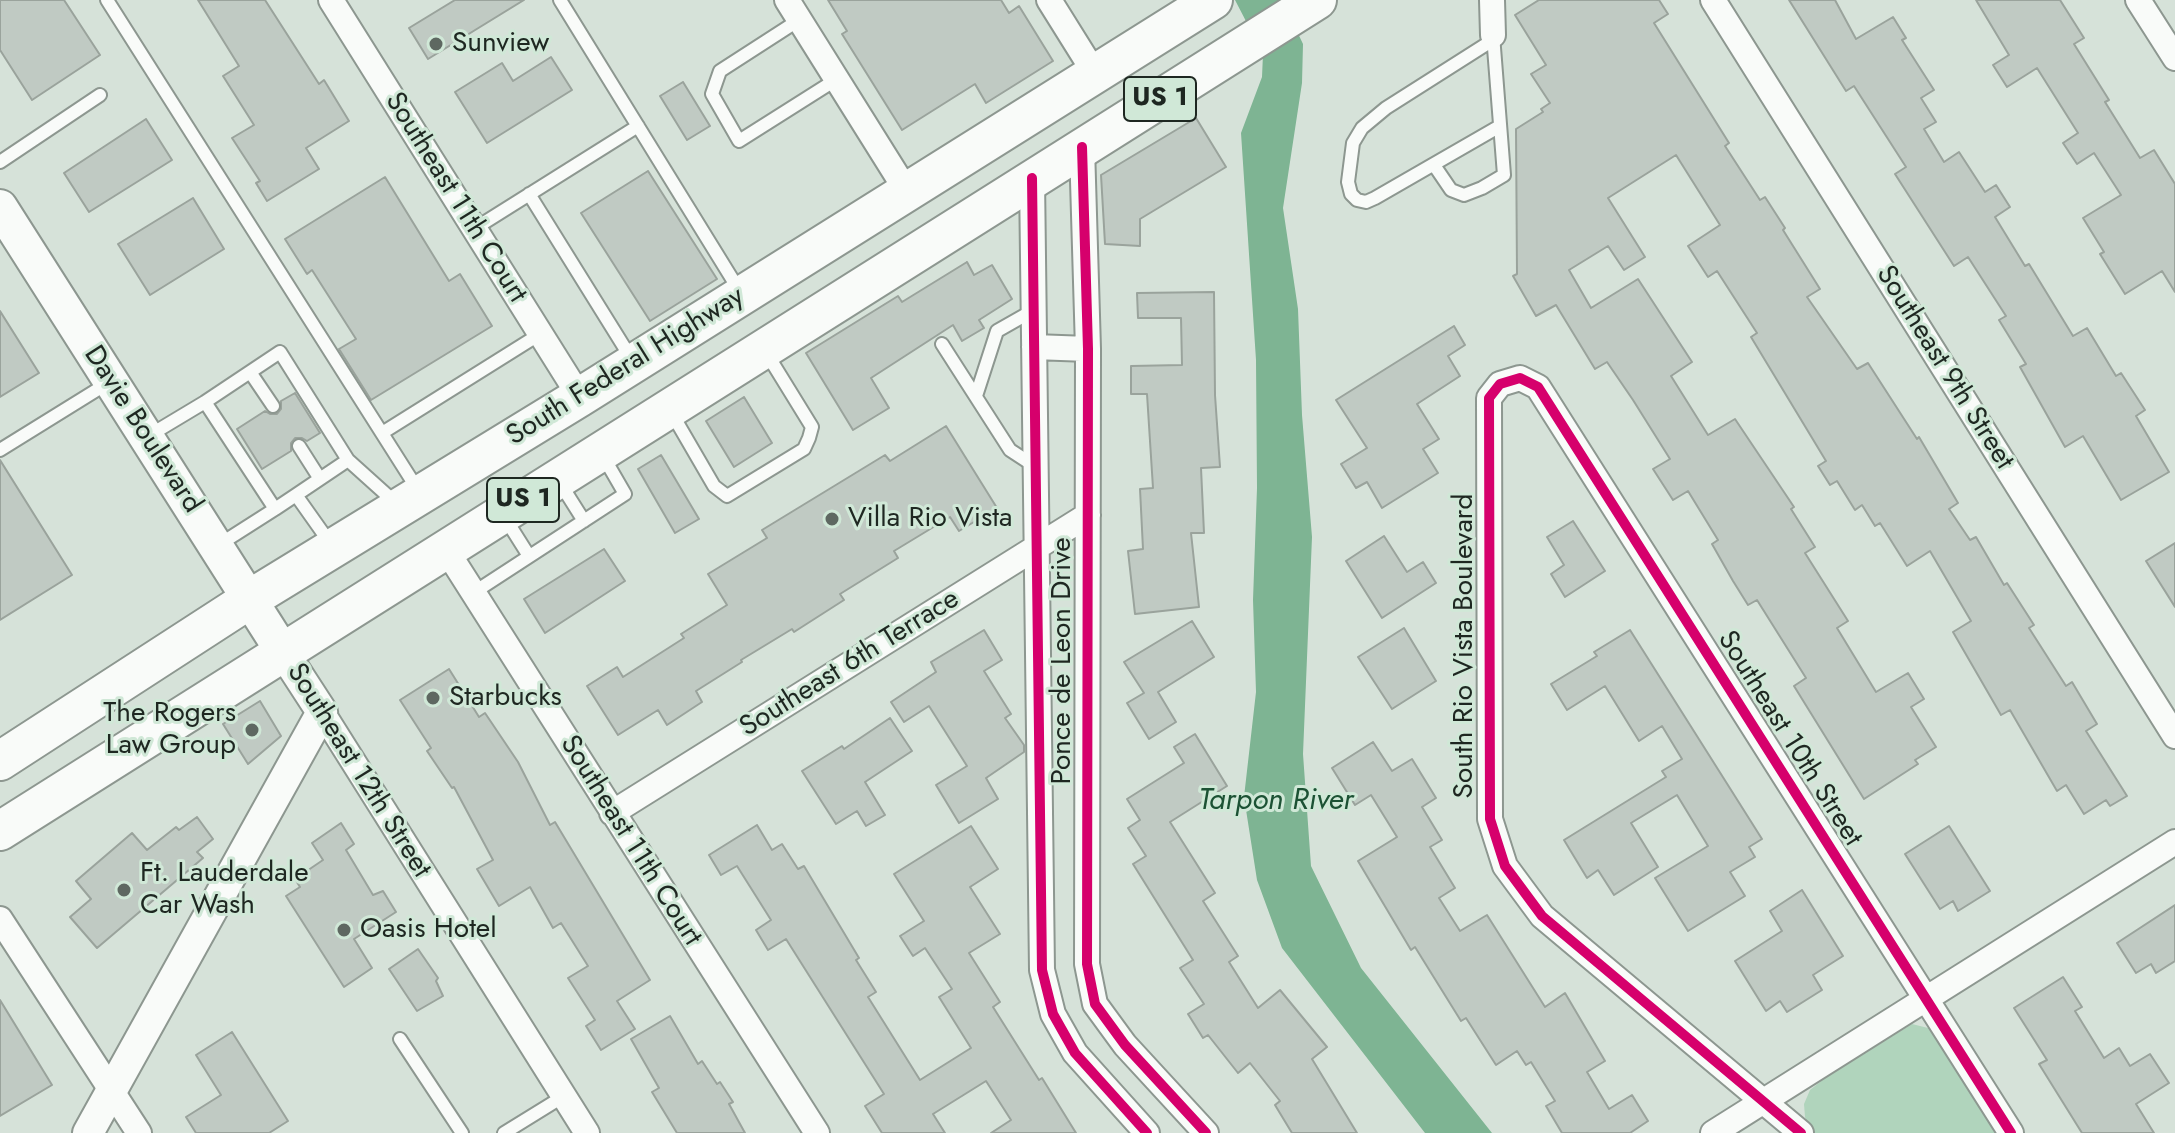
<!DOCTYPE html>
<html>
<head>
<meta charset="utf-8">
<style>
	body { margin:0 }
	canvas { display:block; background:#d6e2d9 }
</style>
</head>
<body>
<canvas width="2175" height="1133"></canvas>
<script>
const context = document.querySelector('canvas').getContext('2d');
context.lineJoin = 'round';
function paint(path, color) { context.fillStyle = color; context.fill(path, 'evenodd'); }
const poly = rows => new Path2D(rows.map(r => 'M' + r).join(''));
function strokePath(path, color, width, dash) { context.strokeStyle = color; context.lineWidth = width; context.lineCap = dash ? 'butt' : 'round'; context.setLineDash(dash || []); context.stroke(path); }
function write(font, color, halo, rows, align = 'center') {
  context.font = font + ' Jost,sans-serif'; context.lineWidth = 6; context.setLineDash([]); context.textBaseline = 'middle'; context.strokeStyle = halo; context.fillStyle = color; for (const [text, x, y, turn = 0] of rows) {
    context.save(); context.translate(x, y); context.rotate((+turn || 0) * Math.PI / 180); context.textAlign = isNaN(turn) ? turn : align; if (halo) context.strokeText(text, 0, 0); context.fillText(text, 0, 0); context.restore();
  }
}
paint(poly([
	[1912,1024,1932,1029,2005,1133,1815,1133,1809,1127,1805,1117,1804,1104,1810,1090,1825,1078]
]), '#b0d4bc');
paint(poly([
	[1235,0,1282,0,1303,44,1302,83,1283,208,1298,309,1302,415,1312,537,1303,754,1311,866,1361,968,1492,1133,1425,1133,1282,948,1257,880,1244,797,1256,692,1253,600,1257,488,1256,360,1241,133,1262,77,1263,54]
]), '#7eb493');
const building = poly([
	[0,0,64,0,100,55,32,100,0,50,0,0],
	[198,0,265,0,319,84,324,80,349,121,306,148,319,169,267,201,256,183,260,181,232,138,254,125,223,76,239,66,198,0],
	[455,0,524,0,428,59,409,28,455,0],
	[828,0,1001,0,1009,13,1019,6,1053,61,986,103,975,84,902,130,842,34,847,31,828,0],
	[1539,0,1659,0,1668,14,1654,23,1729,143,1725,146,1760,200,1765,197,1785,228,1783,230,1820,289,1807,297,1857,369,1868,363,1917,439,1919,437,1958,503,1949,509,1970,540,1976,537,2004,585,2007,583,2034,625,2029,628,2066,686,2072,682,2097,724,2086,731,2127,796,2110,806,2106,800,2084,814,2066,785,2057,791,2010,710,2001,715,1953,632,1971,621,1930,551,1907,566,1880,523,1875,526,1862,505,1855,510,1837,481,1830,485,1818,466,1826,461,1751,337,1757,333,1717,271,1708,277,1688,246,1720,225,1676,155,1608,198,1645,257,1624,270,1608,246,1569,270,1591,308,1638,279,1692,362,1671,376,1708,435,1735,419,1794,507,1791,509,1815,547,1805,553,1848,621,1837,628,1876,692,1908,673,1924,699,1911,707,1936,747,1915,760,1918,764,1864,799,1794,686,1806,678,1757,600,1748,605,1733,581,1712,544,1718,540,1688,491,1673,500,1653,469,1670,459,1633,400,1607,362,1595,369,1556,305,1536,316,1513,276,1517,274,1516,129,1543,112,1541,109,1550,103,1531,74,1546,65,1515,15,1539,0],
	[1789,0,1835,0,1856,39,1893,17,1906,38,1902,40,1934,90,1921,98,1936,122,1924,129,1944,162,1959,152,1985,192,1996,185,2010,207,1995,217,2025,266,2029,264,2073,336,2087,328,2116,376,2121,373,2145,410,2136,416,2169,472,2121,500,2083,436,2065,447,2020,367,2026,364,1999,320,2006,316,1968,257,1954,266,1895,174,1906,167,1854,86,1846,91,1789,0],
	[1976,0,2060,0,2084,38,2074,44,2109,100,2105,102,2140,158,2154,150,2175,184,2175,292,2162,271,2125,294,2100,254,2104,252,2083,218,2121,195,2094,153,2077,164,2063,143,2078,133,2037,68,2007,87,1993,65,2009,55,1976,0],
	[551,57,572,90,487,143,455,92,502,63,513,81,551,57],
	[683,82,710,126,687,140,660,96,683,82],
	[1196,118,1226,167,1140,219,1140,246,1105,244,1101,175,1196,118],
	[146,119,172,160,89,212,64,173,146,119],
	[648,171,717,279,650,321,581,213,648,171],
	[385,177,449,281,460,274,492,326,371,400,339,349,356,339,312,270,307,274,285,239,385,177],
	[193,198,224,249,150,295,118,244,193,198],
	[967,262,974,275,992,265,1012,299,979,320,984,328,962,341,953,325,871,378,889,408,853,430,806,353,898,296,902,302,967,262],
	[1214,292,1215,395,1220,467,1201,468,1204,533,1191,533,1199,607,1135,614,1128,551,1143,549,1140,489,1153,488,1147,394,1131,394,1131,366,1182,365,1181,318,1138,318,1137,293,1214,292],
	[0,311,39,373,0,397,0,311],
	[1454,326,1465,345,1448,356,1460,376,1417,404,1439,439,1423,449,1438,473,1382,508,1367,482,1356,488,1341,464,1367,448,1336,400,1454,326],
	[295,393,320,433,307,441,302,438,295,438,291,443,291,451,262,469,237,429,265,411,270,414,277,414,281,409,281,401,295,393],
	[744,397,772,443,734,467,706,421,744,397],
	[946,426,997,508,959,531,950,517,894,551,898,558,840,594,844,600,794,632,792,629,741,660,742,662,696,691,702,702,667,725,658,710,618,735,587,686,617,667,623,677,684,638,681,634,727,605,708,574,767,538,762,530,885,455,890,461,946,426],
	[661,455,699,519,675,533,638,469,661,455],
	[0,460,72,575,0,620,0,460],
	[1573,521,1605,571,1565,597,1551,574,1564,565,1547,537,1573,521],
	[1384,536,1407,572,1423,562,1436,583,1382,618,1346,561,1384,536],
	[2175,543,2175,607,2146,561,2175,543],
	[604,549,625,581,545,633,524,599,604,549],
	[1192,621,1214,657,1158,692,1176,722,1149,739,1127,703,1144,693,1124,662,1192,621],
	[1404,628,1436,681,1392,709,1358,657,1404,628],
	[984,630,1002,660,984,671,1011,714,1005,718,1024,745,1024,752,986,778,998,799,959,823,936,785,967,766,929,706,904,722,891,702,936,672,931,662,984,630],
	[1630,630,1762,839,1749,847,1755,857,1730,872,1745,896,1688,931,1655,878,1708,846,1677,795,1631,823,1658,867,1614,895,1598,870,1587,878,1564,840,1666,777,1662,771,1682,759,1662,726,1639,741,1605,686,1567,710,1551,684,1597,656,1594,652,1630,630],
	[449,669,479,717,485,713,518,762,550,825,555,822,650,980,617,1001,635,1029,601,1050,586,1026,595,1020,568,978,588,966,561,923,553,928,530,887,499,906,477,869,493,860,454,787,452,788,427,751,431,748,400,700,449,669],
	[260,701,281,736,248,764,223,724,260,701],
	[890,718,912,751,865,782,885,815,866,826,857,811,836,824,802,771,842,746,844,749,890,718],
	[1195,734,1227,786,1170,822,1215,893,1203,901,1238,956,1229,962,1258,1008,1280,990,1327,1047,1312,1059,1357,1133,1292,1133,1275,1105,1280,1101,1250,1063,1238,1073,1208,1035,1203,1038,1188,1014,1204,1004,1180,968,1193,960,1133,864,1146,856,1128,828,1140,820,1127,799,1184,763,1174,747,1195,734],
	[1373,742,1392,771,1412,759,1436,798,1422,807,1442,840,1430,847,1455,888,1439,898,1460,931,1487,915,1545,1007,1565,993,1605,1061,1587,1072,1609,1109,1632,1095,1648,1121,1630,1133,1562,1133,1546,1106,1555,1101,1531,1062,1526,1065,1517,1051,1496,1065,1466,1018,1461,1021,1415,947,1411,950,1358,861,1397,837,1371,795,1355,805,1332,768,1373,742],
	[197,817,213,839,197,852,203,858,97,948,70,917,91,899,76,881,132,833,147,850,176,827,179,830,197,817],
	[341,823,354,844,346,850,373,895,383,891,396,912,354,939,372,968,344,987,286,896,300,887,295,879,323,860,312,843,341,823],
	[757,825,772,850,782,844,798,869,804,866,859,958,856,960,876,992,868,997,920,1080,971,1048,939,997,952,989,925,948,913,956,900,936,924,921,894,874,971,826,998,869,970,887,1000,934,969,953,1000,1002,993,1007,1039,1080,1042,1078,1076,1133,991,1133,1011,1120,986,1081,933,1114,945,1133,882,1133,865,1106,884,1094,786,939,768,950,756,930,771,920,737,866,721,875,709,855,757,825],
	[1949,826,1990,891,1958,911,1953,901,1940,909,1905,854,1949,826],
	[1802,890,1843,956,1813,975,1822,990,1787,1012,1780,1001,1766,1011,1735,961,1782,931,1770,911,1802,890],
	[2175,905,2175,961,2156,973,2151,964,2136,973,2117,943,2175,905],
	[418,949,438,978,436,981,443,996,417,1011,389,969,418,949],
	[2063,977,2082,1007,2075,1011,2104,1058,2119,1048,2130,1066,2150,1054,2169,1083,2136,1104,2154,1133,2082,1133,2039,1064,2047,1060,2014,1008,2063,977],
	[0,1000,52,1085,0,1116,0,1000],
	[670,1016,698,1064,702,1061,717,1084,720,1082,733,1102,729,1104,745,1133,677,1133,652,1092,659,1088,631,1039,670,1016],
	[232,1032,288,1121,269,1133,196,1133,186,1117,221,1095,196,1055,232,1032]
]);
paint(building, '#c0cac3');
strokePath(building, '#9aa39c', 2);
const service = poly([
	[107,0,418,490],
	[560,0,739,290],
	[799,20,720,71,712,94,739,141,837,79],
	[1493,40,1386,108,1362,128,1353,143,1348,182,1351,194,1357,200,1366,202,1375,198,1500,126],
	[0,162,100,95],
	[1434,165,1451,190,1464,195,1482,188,1504,175,1493,35],
	[529,194,631,358],
	[474,229,638,126],
	[942,344,1010,450,1036,467],
	[250,372,273,406],
	[976,396,997,331,1034,310],
	[205,402,280,352,348,460],
	[671,412,714,486,727,496,804,449,809,438,812,427,767,354],
	[382,433,540,334],
	[150,435,205,402,275,509,296,495,330,543],
	[299,446,320,479],
	[0,450,108,383],
	[560,483,584,521],
	[296,495,348,460,398,505],
	[505,518,529,556],
	[217,546,275,509],
	[473,593,625,494,603,456],
	[400,1039,462,1133],
	[504,1133,564,1096]
]);
const minor = poly([
	[331,0,580,397],
	[787,0,906,190],
	[1049,0,1094,72],
	[1492,0,1493,35],
	[1713,0,2175,736],
	[2138,0,2175,58],
	[1082,147,1088,349,1087,964,1095,1004,1125,1045,1206,1133],
	[1032,178,1042,970,1053,1014,1075,1053,1147,1133],
	[1034,347,1088,349],
	[445,548,817,1133],
	[322,712,587,1133],
	[612,813,1088,515],
	[0,919,139,1133],
	[1713,1133,2175,842],
	[1801,1133,1542,916,1505,866,1490,819,1489,398,1500,384,1520,378,1538,387,2011,1133]
]);
const tertiary = poly([
	[88,1133,322,712,283,652]
]);
const secondary = poly([
	[0,207,283,652]
]);
const primary = poly([
	[0,761,250,599,580,397,1213,0],
	[0,831,1317,0]
]);
strokePath(service, '#8d9790', 16);
strokePath(minor, '#8d9790', 28);
strokePath(tertiary, '#8d9790', 34);
strokePath(secondary, '#8d9790', 38);
strokePath(primary, '#8d9790', 42);
strokePath(service, '#f9fbf9', 12);
strokePath(minor, '#f9fbf9', 24);
strokePath(tertiary, '#f9fbf9', 30);
strokePath(secondary, '#f9fbf9', 34);
strokePath(primary, '#f9fbf9', 38);
strokePath(poly([
	[1082,147,1088,349,1087,964,1095,1004,1125,1045,1206,1133],
	[1032,178,1042,970,1053,1014,1075,1053,1147,1133],
	[1801,1133,1542,916,1505,866,1490,819,1489,398,1500,384,1520,378,1538,387,2011,1133]
]), '#d6006c', 10);
for (const [x, y, r, color] of [
	[436,44,8,"#5e6861"],
	[832,519,8,"#5e6861"],
	[433,698,8,"#5e6861"],
	[252,730,8,"#5e6861"],
	[124,890,8,"#5e6861"],
	[344,930,8,"#5e6861"]
]) { const dot = new Path2D(); dot.arc(x, y, r, 0, 2 * Math.PI); context.fillStyle = color; context.fill(dot); strokePath(dot, '#d0e8d7', 3); }
for (const [x, y, w] of [
	[1160,99,72],
	[523,500,72]
]) { const box = new Path2D(); box.roundRect(x - w / 2, y - 22, w, 44, 6); context.fillStyle = '#d0e8d7'; context.fill(box); strokePath(box, '#1e2721', 2); }
write('bold 26px', '#1e2721', null, [
	["US 1",1160,99],
	["US 1",523,500]
]);
write('28px', '#1e2721', '#d0e8d7', [
	["Sunview",452,44],
	["Villa Rio Vista",848,519],
	["Starbucks",449,698],
	["The Rogers",236,714,"right"],
	["Law Group",236,746,"right"],
	["Ft. Lauderdale",140,874],
	["Car Wash",140,906],
	["Oasis Hotel",360,930]
], 'left');
write('28px', '#1e2721', '#d0e8d7', [
	["Southeast 11th Court",455,198,58],
	["South Federal Highway",626,367,-32],
	["Southeast 9th Street",1944,368,58],
	["Davie Boulevard",142,430,57],
	["South Rio Vista Boulevard",1465,646,-90],
	["Ponce de Leon Drive",1063,661,-90],
	["Southeast 6th Terrace",850,664,-32],
	["Southeast 10th Street",1789,739,58],
	["Southeast 12th Street",358,771,58],
	["Southeast 11th Court",630,841,58]
]);
write('italic 30px', '#1c5234', '#d0e8d7', [
	["Tarpon River",1276,802]
]);
</script>
</body>
</html>
